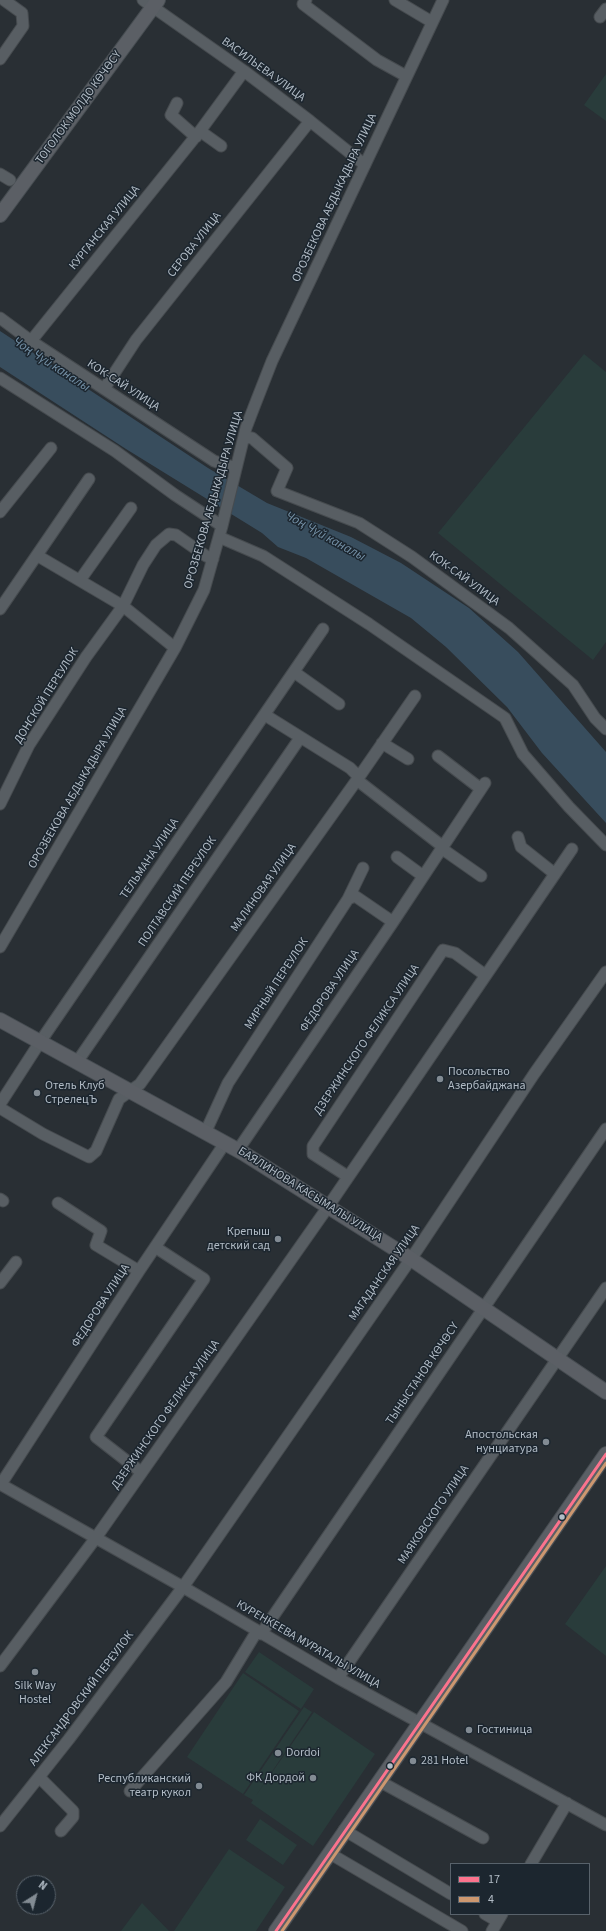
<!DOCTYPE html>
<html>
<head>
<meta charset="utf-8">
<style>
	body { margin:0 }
	#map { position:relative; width:606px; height:1931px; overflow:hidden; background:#292f34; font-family:"Source Sans 3",sans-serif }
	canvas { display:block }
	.legend { position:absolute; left:450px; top:1863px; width:140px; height:52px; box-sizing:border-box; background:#1c262f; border:1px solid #58626b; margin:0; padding:5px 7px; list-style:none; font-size:12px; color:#b2bcc6 }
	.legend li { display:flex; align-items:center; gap:8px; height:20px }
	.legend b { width:20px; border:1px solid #58626b }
	.north { position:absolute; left:16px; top:1875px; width:40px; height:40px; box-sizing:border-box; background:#1c262f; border:1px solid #58626b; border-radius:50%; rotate:36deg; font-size:11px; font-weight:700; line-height:16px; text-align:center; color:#b2bcc6 }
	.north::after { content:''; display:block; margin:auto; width:14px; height:18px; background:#828b93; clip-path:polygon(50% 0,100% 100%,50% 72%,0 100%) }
</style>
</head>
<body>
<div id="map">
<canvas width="606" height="1931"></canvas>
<ul class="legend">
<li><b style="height:5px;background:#fc738d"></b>17</li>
<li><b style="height:5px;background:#cd976f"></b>4</li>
</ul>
<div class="north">N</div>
</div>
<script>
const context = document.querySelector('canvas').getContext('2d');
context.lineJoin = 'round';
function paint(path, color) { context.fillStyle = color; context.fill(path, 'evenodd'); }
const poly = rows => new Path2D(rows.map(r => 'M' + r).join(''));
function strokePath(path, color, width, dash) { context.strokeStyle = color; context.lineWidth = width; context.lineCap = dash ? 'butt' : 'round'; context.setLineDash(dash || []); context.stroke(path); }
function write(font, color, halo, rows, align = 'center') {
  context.font = font + ' "Source Sans 3",sans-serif'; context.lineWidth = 3; context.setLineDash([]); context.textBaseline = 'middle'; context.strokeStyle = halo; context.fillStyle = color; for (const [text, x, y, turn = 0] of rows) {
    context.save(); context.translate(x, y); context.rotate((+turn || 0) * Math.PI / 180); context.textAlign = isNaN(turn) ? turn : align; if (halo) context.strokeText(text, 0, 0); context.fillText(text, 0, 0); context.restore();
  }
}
paint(poly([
	[606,74,606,121,584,105],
	[584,354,606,372,606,642,593,660,438,533],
	[606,1566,606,1656,565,1624],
	[259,1652,314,1689,301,1709,245,1672],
	[243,1673,299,1711,243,1794,187,1757],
	[304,1707,312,1712,255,1797,314,1712,375,1754,313,1846,251,1803,253,1800,244,1795],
	[260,1819,297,1845,283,1865,246,1840],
	[229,1849,285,1887,256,1931,174,1931],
	[142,1903,169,1931,121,1931]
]), '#293c3b');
paint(poly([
	[0,331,208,468,267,503,351,537,401,563,469,608,518,652,606,752,606,823,542,753,507,707,446,647,411,618,306,558,278,547,262,533,126,449,0,367]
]), '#384d5d');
const minor = poly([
	[143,0,244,71,310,121,365,165],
	[306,0,303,4,377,60,406,76],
	[395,0,432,22],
	[600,17,606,9],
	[0,59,23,26,22,13,4,0],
	[177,103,171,115,196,137],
	[200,131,244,71],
	[0,174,10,180],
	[0,318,31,341,214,461,236,468],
	[31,341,200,131,221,146],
	[0,378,115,451,175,495,222,526],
	[104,389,136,340,310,121],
	[244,437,252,438,287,468,277,491,359,523,412,557,509,628,573,685,595,718,606,729],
	[0,512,51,448],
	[219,537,263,556,369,624,505,718,523,754,569,807,606,845],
	[38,556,123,606,175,648],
	[80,580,131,508],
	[0,609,89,479],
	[294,672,339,704],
	[265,715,350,768,359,777],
	[382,743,408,759],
	[438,756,481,789],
	[357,780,442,846],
	[0,804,29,745,86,657,123,606,143,565,156,545,169,534,176,535,206,556,213,559],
	[518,837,521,847,555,874],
	[441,848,481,876],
	[397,857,423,876],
	[348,899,363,868],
	[0,947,175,648,204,590,222,526,246,428,254,407,272,361,443,0],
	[77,1062,300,738],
	[0,1104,40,1042,323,629],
	[0,1108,43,1134,89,1157,96,1151,119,1099,140,1084,359,777,415,696],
	[206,1131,228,1083,348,899,355,896,393,922],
	[238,1150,393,922,485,783],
	[347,1176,313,1154,313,1146,443,950,455,953,485,975],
	[0,1199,3,1201],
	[58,1203,101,1231,96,1245,139,1271],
	[0,1283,16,1262],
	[141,1472,96,1437,204,1279,155,1247],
	[0,1484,183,1587,338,1678,606,1825],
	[1,1484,139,1271,225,1143],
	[261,1634,606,1129],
	[0,1666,95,1539,323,1214,572,849],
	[338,1678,606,1288],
	[39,1777,73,1811,73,1817,61,1831],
	[379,1781,483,1838],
	[130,1791,226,1682,257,1631],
	[0,1826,69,1739,183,1587,417,1250,534,1074,606,972],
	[344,1830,451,1894],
	[329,1853,462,1931],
	[531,1864,567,1803],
	[485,1914,497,1921],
	[492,1931,502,1914]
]);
const major = poly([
	[0,215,158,0],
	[0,1020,243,1153,411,1259,606,1392],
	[276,1931,606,1454]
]);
strokePath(minor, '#464b4f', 13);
strokePath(major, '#464c51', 16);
strokePath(minor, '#585e63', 11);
strokePath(major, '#5b5f65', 14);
strokePath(poly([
	[276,1931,606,1454]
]), '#fc738d', 3);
strokePath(poly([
	[282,1931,606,1463]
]), '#cd976f', 3);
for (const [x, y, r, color] of [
	[440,1079,4,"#828b93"],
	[37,1093,4,"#828b93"],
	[278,1239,4,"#828b93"],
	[546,1442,4,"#828b93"],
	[562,1517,3.5,"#b2bcc6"],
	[35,1672,4,"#828b93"],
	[469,1730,4,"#828b93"],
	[278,1753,4,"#828b93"],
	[413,1761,4,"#828b93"],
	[390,1766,3.5,"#b2bcc6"],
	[313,1778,4,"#828b93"],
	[199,1786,4,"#828b93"]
]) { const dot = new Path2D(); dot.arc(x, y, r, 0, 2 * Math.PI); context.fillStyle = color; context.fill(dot); strokePath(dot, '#1c262f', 1.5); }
write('12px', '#b2bcc6', '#1c262f', [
	["ВАСИЛЬЕВА УЛИЦА",263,70,36],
	["ТОГОЛОК МОЛДО КӨЧӨСҮ",79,108,-54],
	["ОРОЗБЕКОВА АБДЫКАДЫРА УЛИЦА",335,198,-65],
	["КУРГАНСКАЯ УЛИЦА",105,228,-51],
	["СЕРОВА УЛИЦА",195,245,-52],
	["КОК-САЙ УЛИЦА",123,386,33],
	["ОРОЗБЕКОВА АБДЫКАДЫРА УЛИЦА",214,500,-74],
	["КОК-САЙ УЛИЦА",464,579,36],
	["ДОНСКОЙ ПЕРЕУЛОК",47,696,-58],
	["ОРОЗБЕКОВА АБДЫКАДЫРА УЛИЦА",78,788,-60],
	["ТЕЛЬМАНА УЛИЦА",150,859,-56],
	["МАЛИНОВАЯ УЛИЦА",264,888,-55],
	["ПОЛТАВСКИЙ ПЕРЕУЛОК",178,892,-56],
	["МИРНЫЙ ПЕРЕУЛОК",277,984,-57],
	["ФЕДОРОВА УЛИЦА",330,991,-56],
	["ДЗЕРЖИНСКОГО ФЕЛИКСА УЛИЦА",367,1040,-56],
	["БАЯЛИНОВА КАСЫМАЛЫ УЛИЦА",310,1195,32],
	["МАГАДАНСКАЯ УЛИЦА",385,1273,-55],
	["ФЕДОРОВА УЛИЦА",101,1306,-57],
	["ТЫНЫСТАНОВ КӨЧӨСҮ",423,1374,-56],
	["ДЗЕРЖИНСКОГО ФЕЛИКСА УЛИЦА",166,1415,-55],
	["МАЯКОВСКОГО УЛИЦА",434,1515,-56],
	["КУРЕНКЕЕВА МУРАТАЛЫ УЛИЦА",308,1645,30],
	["АЛЕКСАНДРОВСКИЙ ПЕРЕУЛОК",82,1699,-53]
]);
write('12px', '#b2bcc6', '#1c262f', [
	["Посольство",448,1072],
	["Азербайджана",448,1086],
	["Отель Клуб",45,1086],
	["СтрелецЪ",45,1100],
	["Крепыш",270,1232,"right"],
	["детский сад",270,1246,"right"],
	["Апостольская",538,1435,"right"],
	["нунциатура",538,1449,"right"],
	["Silk Way",35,1686,"center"],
	["Hostel",35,1700,"center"],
	["Гостиница",477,1730],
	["Dordoi",286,1753],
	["281 Hotel",421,1761],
	["ФК Дордой",305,1778,"right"],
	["Республиканский",191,1779,"right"],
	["театр кукол",191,1793,"right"]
], 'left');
write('italic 13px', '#7591a7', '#1c262f', [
	["Чоң Чүй каналы",51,365,33],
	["Чоң Чүй каналы",325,537,29]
]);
</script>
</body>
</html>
